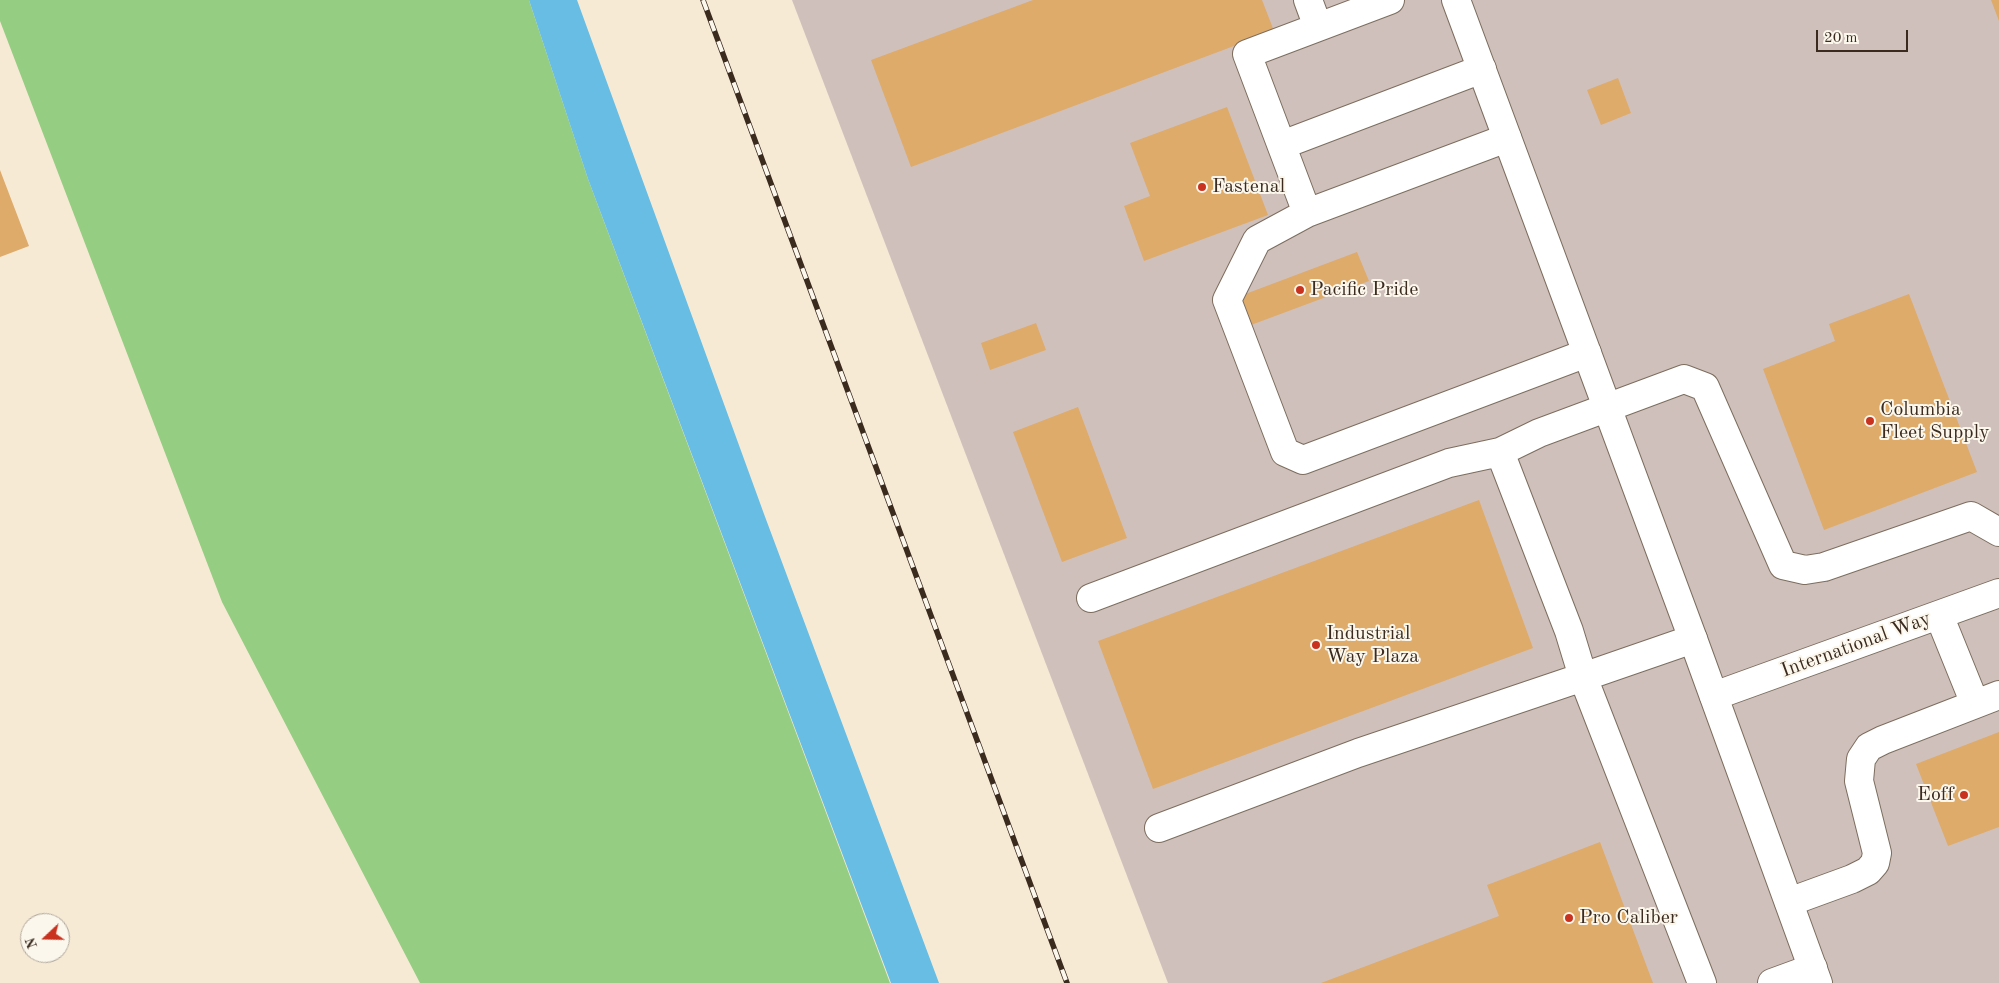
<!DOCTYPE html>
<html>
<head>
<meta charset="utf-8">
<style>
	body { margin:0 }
	#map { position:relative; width:1999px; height:983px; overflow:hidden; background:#f6ead5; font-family:"Old Standard TT",serif }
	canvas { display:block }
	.north { position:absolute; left:20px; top:913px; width:50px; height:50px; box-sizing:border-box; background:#fbf7ec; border:1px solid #aea59a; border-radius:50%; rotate:249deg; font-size:14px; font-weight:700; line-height:20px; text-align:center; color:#3b2a1e }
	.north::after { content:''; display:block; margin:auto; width:18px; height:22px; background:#c8321e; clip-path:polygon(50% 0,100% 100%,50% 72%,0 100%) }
	.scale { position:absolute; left:1816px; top:30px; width:92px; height:22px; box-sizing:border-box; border:2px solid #3b2a1e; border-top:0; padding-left:6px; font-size:15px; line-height:18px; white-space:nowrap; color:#3b2a1e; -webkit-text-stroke:4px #fbf7ec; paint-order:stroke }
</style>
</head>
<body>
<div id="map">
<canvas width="1999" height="983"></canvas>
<div class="north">N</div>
<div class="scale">20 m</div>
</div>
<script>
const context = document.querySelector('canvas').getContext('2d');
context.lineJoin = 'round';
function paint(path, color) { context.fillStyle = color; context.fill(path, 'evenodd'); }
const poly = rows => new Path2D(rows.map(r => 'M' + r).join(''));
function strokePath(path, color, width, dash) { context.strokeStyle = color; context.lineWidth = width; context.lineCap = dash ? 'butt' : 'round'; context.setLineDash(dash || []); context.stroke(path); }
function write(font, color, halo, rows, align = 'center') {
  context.font = font + ' "Old Standard TT",serif'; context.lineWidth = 4; context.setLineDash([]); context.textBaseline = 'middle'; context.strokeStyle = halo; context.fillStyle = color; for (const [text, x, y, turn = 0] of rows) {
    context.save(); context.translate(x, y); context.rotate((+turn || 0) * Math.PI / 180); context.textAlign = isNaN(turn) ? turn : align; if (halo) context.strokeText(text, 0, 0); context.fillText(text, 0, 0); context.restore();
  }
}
paint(poly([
	[792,0,1999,0,1999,983,1168,983]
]), '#d0c0bc');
paint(poly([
	[0,0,529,0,588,179,890,983,420,983,222,602,0,21]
]), '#95ce82');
paint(poly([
	[529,0,577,0,764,514,939,983,891,983,588,179]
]), '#67bde4');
paint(poly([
	[1033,0,1262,0,1274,31,911,167,871,60],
	[1991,0,1999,0,1999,21],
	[1618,78,1631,113,1601,125,1587,90],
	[1227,107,1268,215,1144,261,1124,206,1150,196,1130,143],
	[0,170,29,246,0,257],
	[1357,252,1369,281,1243,328,1232,299],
	[1909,294,1977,472,1824,530,1763,369,1835,341,1829,324],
	[1036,323,1046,350,990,370,981,343],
	[1078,407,1127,538,1062,562,1013,432],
	[1479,500,1533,648,1153,789,1098,641],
	[1999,732,1999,827,1948,846,1916,764],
	[1600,842,1653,983,1321,983,1499,916,1487,885]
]), '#deab6a');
const minor = poly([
	[1308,0,1318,27],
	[1507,138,1307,213,1257,240,1227,300,1285,452,1303,460,1587,353],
	[1282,145,1482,69],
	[1307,213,1247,54,1390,0],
	[1091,598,1449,463,1500,452],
	[1939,615,1975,704],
	[1693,639,1583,677,1569,631,1500,452,1539,433,1684,379,1705,387,1783,565,1805,570,1824,567,1971,516,1999,532],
	[1714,696,1999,593],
	[1159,828,1358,753,1583,677,1702,983],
	[1789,902,1852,879,1868,871,1875,863,1877,853,1859,781,1861,759,1869,747,1883,740,1999,695],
	[1772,983,1813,968]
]);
const highway = poly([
	[1456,0,1693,639,1818,983]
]);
strokePath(minor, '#7c6d5e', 30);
strokePath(highway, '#7c6d5e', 30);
strokePath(minor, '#fff', 28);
strokePath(highway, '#fff', 28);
const rail = poly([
	[703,0,1067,983]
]);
strokePath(rail, '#3b2a1e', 5.5);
strokePath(rail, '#fbf7ec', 4, [11]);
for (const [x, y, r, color] of [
	[1202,187,5,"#c8321e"],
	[1300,290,5,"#c8321e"],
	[1870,421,5,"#c8321e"],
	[1316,645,5,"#c8321e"],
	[1964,795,5,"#c8321e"],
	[1569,918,5,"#c8321e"]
]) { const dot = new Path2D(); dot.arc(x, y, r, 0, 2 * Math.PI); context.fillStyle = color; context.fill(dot); strokePath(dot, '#fbf7ec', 2); }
write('20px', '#3b2a1e', '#fbf7ec', [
	["Fastenal",1212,187],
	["Pacific Pride",1310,290],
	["Columbia",1880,410],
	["Fleet Supply",1880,433],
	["Industrial",1326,634],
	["Way Plaza",1326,657],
	["Eoff",1954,795,"right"],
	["Pro Caliber",1579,918]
], 'left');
write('20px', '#3b2a1e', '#fbf7ec', [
	["International Way",1856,645,-20]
]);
</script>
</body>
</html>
